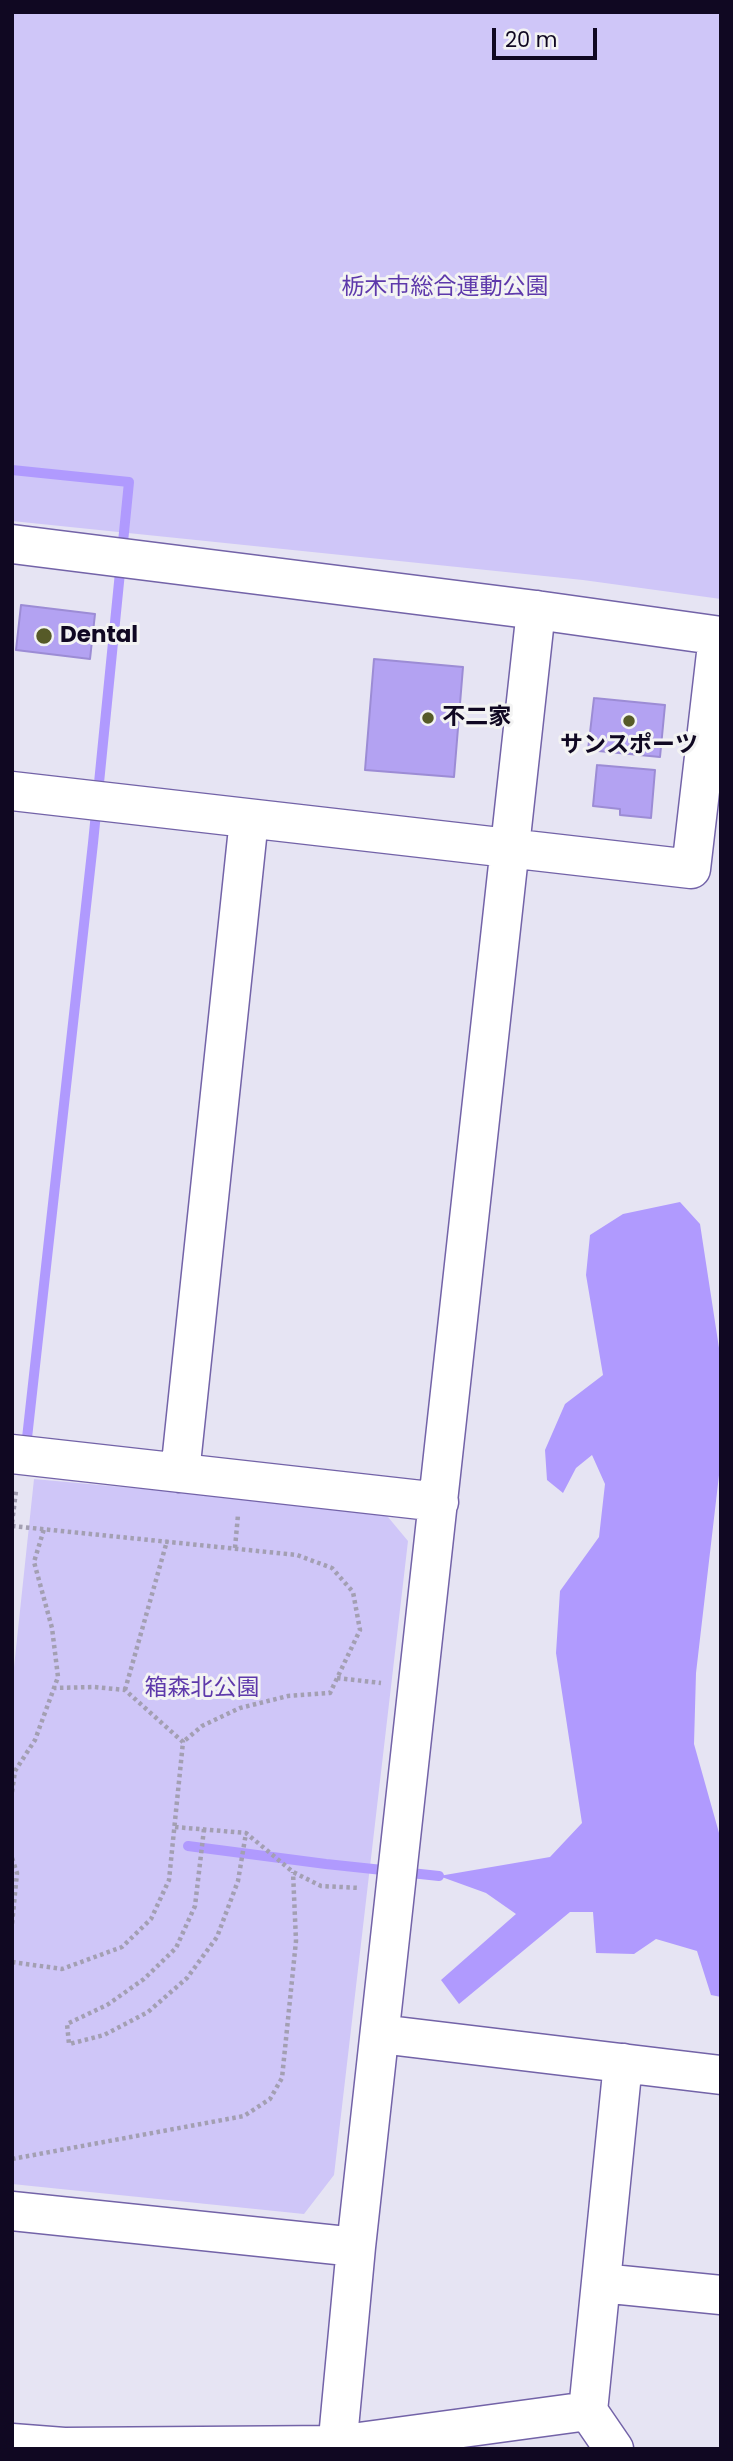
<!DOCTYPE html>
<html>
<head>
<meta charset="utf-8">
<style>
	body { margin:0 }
	#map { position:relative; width:733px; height:2461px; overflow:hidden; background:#e6e4f3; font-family:Poppins,sans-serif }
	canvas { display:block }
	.frame { position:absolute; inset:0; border:14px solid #100822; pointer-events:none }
	.scale { position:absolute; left:492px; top:28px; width:105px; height:32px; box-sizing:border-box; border:4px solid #100822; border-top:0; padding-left:9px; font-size:21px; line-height:24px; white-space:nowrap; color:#100822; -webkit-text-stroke:5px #f3f3f3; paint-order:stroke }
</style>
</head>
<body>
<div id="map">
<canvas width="733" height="2461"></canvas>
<div class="frame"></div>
<div class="scale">20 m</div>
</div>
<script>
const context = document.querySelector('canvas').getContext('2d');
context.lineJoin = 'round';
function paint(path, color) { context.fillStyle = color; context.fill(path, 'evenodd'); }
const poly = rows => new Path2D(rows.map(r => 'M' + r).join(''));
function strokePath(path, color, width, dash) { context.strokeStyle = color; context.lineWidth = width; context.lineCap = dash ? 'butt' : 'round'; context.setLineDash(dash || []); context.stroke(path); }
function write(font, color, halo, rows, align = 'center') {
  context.font = font + ' Poppins,"Noto Sans JP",sans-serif'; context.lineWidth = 6; context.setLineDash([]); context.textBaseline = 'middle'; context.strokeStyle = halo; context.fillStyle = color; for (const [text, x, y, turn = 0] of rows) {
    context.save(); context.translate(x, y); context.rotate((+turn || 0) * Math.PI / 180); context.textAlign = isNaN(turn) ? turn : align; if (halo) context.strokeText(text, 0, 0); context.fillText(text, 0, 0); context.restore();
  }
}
paint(poly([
	[12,12,721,12,721,599,583,580,12,521],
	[34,1479,383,1511,408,1541,334,2175,304,2214,12,2184,12,1686]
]), '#cfc6f8');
paint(poly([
	[680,1202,700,1224,721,1361,721,1458,696,1673,694,1744,721,1840,721,1997,711,1995,697,1951,656,1939,634,1954,596,1953,593,1912,570,1912,459,2004,441,1980,516,1914,486,1893,439,1876,550,1857,582,1823,556,1653,560,1591,599,1537,605,1484,592,1455,576,1468,563,1493,547,1480,545,1450,565,1404,603,1375,586,1275,590,1235,623,1214]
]), '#b09afe');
strokePath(poly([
	[12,470,129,482,93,843,26,1447],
	[188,1846,326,1864,439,1876]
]), '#b09afe', 10);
const building = poly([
	[21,605,95,614,90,659,16,650,21,605],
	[374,659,463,667,454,777,365,770,374,659],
	[594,698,665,705,660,757,588,750,594,698],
	[597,765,655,770,651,818,620,815,620,809,593,806,597,765]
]);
paint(building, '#b3a2f2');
strokePath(building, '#9c8cd5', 2);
const minor = poly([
	[12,544,536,610,721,636],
	[12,791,691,869,718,636],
	[12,1454,439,1502],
	[180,1473,249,819],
	[380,2034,721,2075],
	[12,2211,356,2247],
	[601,2283,721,2295],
	[12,2443,64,2447,337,2445,588,2411],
	[337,2449,356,2247,536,610],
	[614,2449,588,2411,623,2063]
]);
strokePath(minor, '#7363a8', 41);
strokePath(poly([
	[12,1523,16,1491],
	[12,1526,297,1555,332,1568,353,1592,360,1630,330,1693,288,1696,240,1708,202,1726,183,1742],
	[235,1548,238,1515],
	[337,1678,381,1683],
	[125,1690,167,1541],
	[12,1792,15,1771,35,1740,58,1677,52,1628,34,1562,44,1529],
	[175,1827,246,1833,293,1872,321,1886,360,1888],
	[204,1829,195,1906,176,1948,144,1979,107,2005,67,2024,69,2044,104,2035,148,2012,187,1978,217,1937,238,1881,246,1833],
	[12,1858,17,1873,12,1924],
	[12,1962,62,1969,122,1947,151,1919,169,1880,183,1742,125,1690,94,1687,54,1688],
	[12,2159,244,2116,270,2099,282,2078,296,1941,293,1872]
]), '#a39fb2', 4.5, [3.5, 3.5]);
strokePath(minor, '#fff', 38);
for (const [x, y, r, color] of [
	[44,636,9,"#565a28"],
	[428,718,7,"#565a28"],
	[629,721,7,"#565a28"]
]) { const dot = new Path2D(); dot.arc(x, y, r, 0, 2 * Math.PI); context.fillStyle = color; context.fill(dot); strokePath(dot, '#f3f3f3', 2.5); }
write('23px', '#5e39ab', '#f3f3f3', [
	["栃木市総合運動公園",445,288],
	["箱森北公園",202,1689]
]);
write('bold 23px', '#100822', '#f3f3f3', [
	["Dental",60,636],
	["不二家",442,718],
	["サンスポーツ",629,746,"center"]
], 'left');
</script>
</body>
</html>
